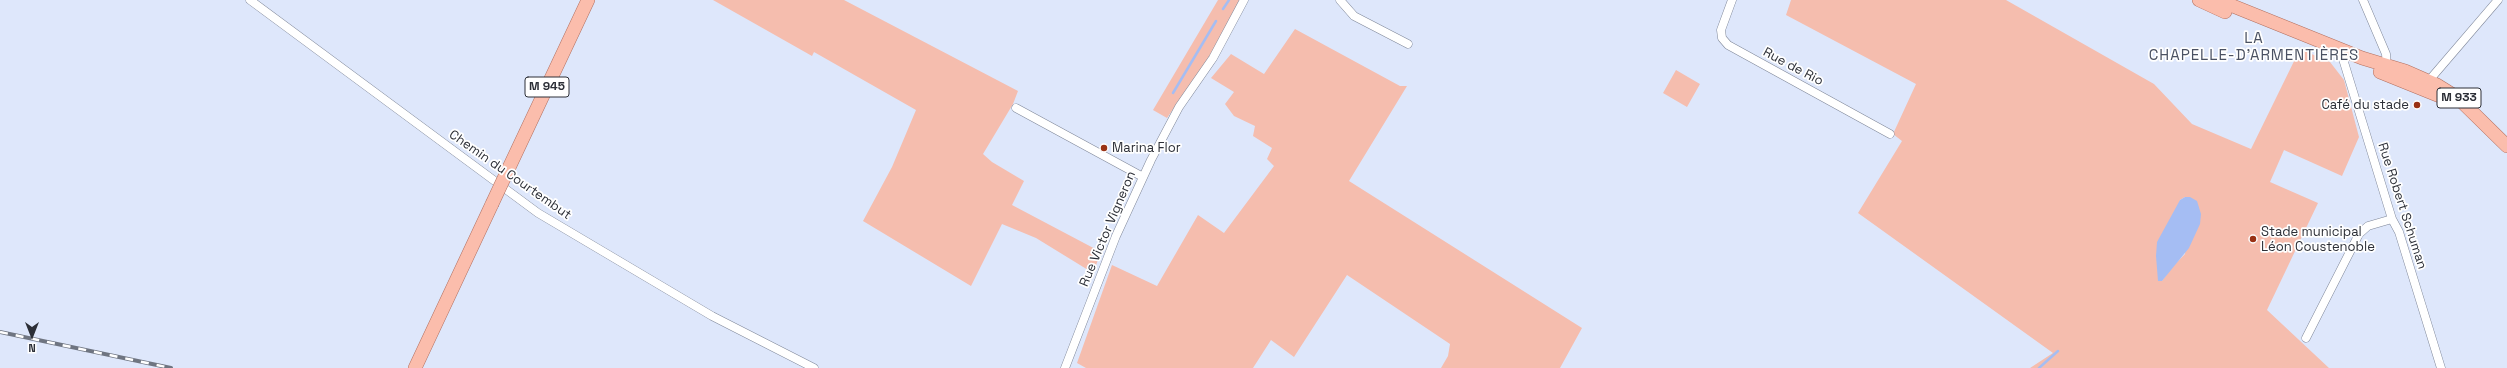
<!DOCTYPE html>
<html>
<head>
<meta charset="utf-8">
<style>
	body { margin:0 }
	#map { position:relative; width:2507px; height:368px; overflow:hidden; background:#dee7fb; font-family:"Space Grotesk",sans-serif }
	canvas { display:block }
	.north { position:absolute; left:12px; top:316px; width:40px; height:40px; -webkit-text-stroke:3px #fff; paint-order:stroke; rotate:180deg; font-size:11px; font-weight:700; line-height:16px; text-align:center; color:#2c2f37 }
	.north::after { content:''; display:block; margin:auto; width:14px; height:18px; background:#2c2f37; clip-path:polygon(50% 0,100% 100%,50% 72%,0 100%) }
</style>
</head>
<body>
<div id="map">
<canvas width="2507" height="368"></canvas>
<div class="north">N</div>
</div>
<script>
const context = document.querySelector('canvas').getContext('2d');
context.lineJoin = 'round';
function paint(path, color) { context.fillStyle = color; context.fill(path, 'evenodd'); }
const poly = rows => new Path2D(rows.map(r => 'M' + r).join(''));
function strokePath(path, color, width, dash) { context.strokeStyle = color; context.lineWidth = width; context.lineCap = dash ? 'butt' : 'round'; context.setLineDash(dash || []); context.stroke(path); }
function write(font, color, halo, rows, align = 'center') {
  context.font = font + ' "Space Grotesk",sans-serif'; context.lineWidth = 3.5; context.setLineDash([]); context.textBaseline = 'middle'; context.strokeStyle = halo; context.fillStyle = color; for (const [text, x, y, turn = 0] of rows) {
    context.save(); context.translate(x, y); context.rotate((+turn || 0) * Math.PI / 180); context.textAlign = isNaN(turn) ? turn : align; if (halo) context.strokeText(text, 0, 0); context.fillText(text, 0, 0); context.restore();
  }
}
paint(poly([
	[713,0,844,0,1018,91,1013,104,983,154,992,162,1024,181,1012,205,1101,252,1093,273,1036,238,1002,224,971,286,863,221,892,167,916,110,814,52,812,56],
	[1218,0,1242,0,1218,44,1167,118,1153,110],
	[1791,0,2006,0,2154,84,2192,124,2251,149,2300,49,2330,62,2344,80,2359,137,2342,176,2284,150,2270,182,2318,203,2267,310,2329,368,2030,368,2053,353,1858,213,1902,141,1893,134,1916,84,1786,15],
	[2185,197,2190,197,2185,254,2170,269,2162,281,2180,200],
	[1295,29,1400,86,1407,86,1349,181,1582,328,1560,368,1441,368,1448,356,1450,344,1347,275,1294,357,1271,340,1253,368,1086,368,1077,363,1112,265,1157,286,1198,215,1224,233,1274,166,1267,159,1272,148,1253,136,1255,126,1234,116,1225,104,1234,92,1211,78,1231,54,1264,74],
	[1676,70,1700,84,1687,107,1663,93]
]), '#f5bdae');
paint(poly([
	[2185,197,2190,197,2197,201,2201,214,2200,224,2189,248,2162,281,2158,281,2156,256,2157,242,2180,200]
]), '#a5bdf3');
strokePath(poly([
	[1223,9,1229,0],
	[1173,93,1216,21],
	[2039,368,2058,351]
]), '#a5bdf3', 2.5);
const street = poly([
	[250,0,538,213,712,316,814,368],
	[1340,0,1354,16,1408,44],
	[1732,0,1721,30,1722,38,1728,45,1890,134],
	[2363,0,2386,54,2387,69],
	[2344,51,2343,59,2392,219,2399,232,2441,368],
	[2426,84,2498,0],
	[1016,108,1143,177],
	[2306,338,2359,234,2368,226,2392,219],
	[1065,368,1116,236,1151,160,1179,107,1213,58,1244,0]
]);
const primary = poly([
	[2199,0,2225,12],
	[2218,0,2362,58,2405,71,2437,85,2458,98,2507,146],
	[2380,72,2447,99],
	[506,174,588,0],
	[415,368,492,204]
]);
strokePath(street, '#7e8698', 9);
strokePath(primary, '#b16f5f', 14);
strokePath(street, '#fff', 8);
strokePath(primary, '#fbbdac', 13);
const rail = poly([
	[0,332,171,368]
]);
strokePath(rail, '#6f7581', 4);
strokePath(rail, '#fff', 2.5, [8]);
const primaryBridge = poly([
	[492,204,506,174]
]);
strokePath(primaryBridge, '#b16f5f', 14, []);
strokePath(primaryBridge, '#fbbdac', 13);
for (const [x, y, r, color] of [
	[2417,105,4,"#993114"],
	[1104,148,4,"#993114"],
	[2253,239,4,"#993114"]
]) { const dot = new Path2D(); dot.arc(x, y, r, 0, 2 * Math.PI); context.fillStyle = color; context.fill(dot); strokePath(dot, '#fff', 1.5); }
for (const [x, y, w] of [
	[547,87,44],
	[2459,98,44]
]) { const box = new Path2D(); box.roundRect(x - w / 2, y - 10, w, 20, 3); context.fillStyle = '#fff'; context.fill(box); strokePath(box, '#2c2f37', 1); }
write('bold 12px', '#2c2f37', null, [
	["M 945",547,87],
	["M 933",2459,98]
]);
write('13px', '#2c2f37', '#fff', [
	["Rue de Rio",1793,67,28],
	["Chemin du Courtembut",510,175,35],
	["Rue Robert Schuman",2402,206,72],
	["Rue Victor Vigneron",1108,229,-67]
]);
write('13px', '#2c2f37', '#fff', [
	["Café du stade",2409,105,"right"],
	["Marina Flor",1112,148],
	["Stade municipal",2261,232],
	["Léon Coustenoble",2261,247]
], 'left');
context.letterSpacing = '1px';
write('15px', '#4a5162', '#fff', [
	["LA",2254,39],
	["CHAPELLE-D'ARMENTIÈRES",2254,56]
]);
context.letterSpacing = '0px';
</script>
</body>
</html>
